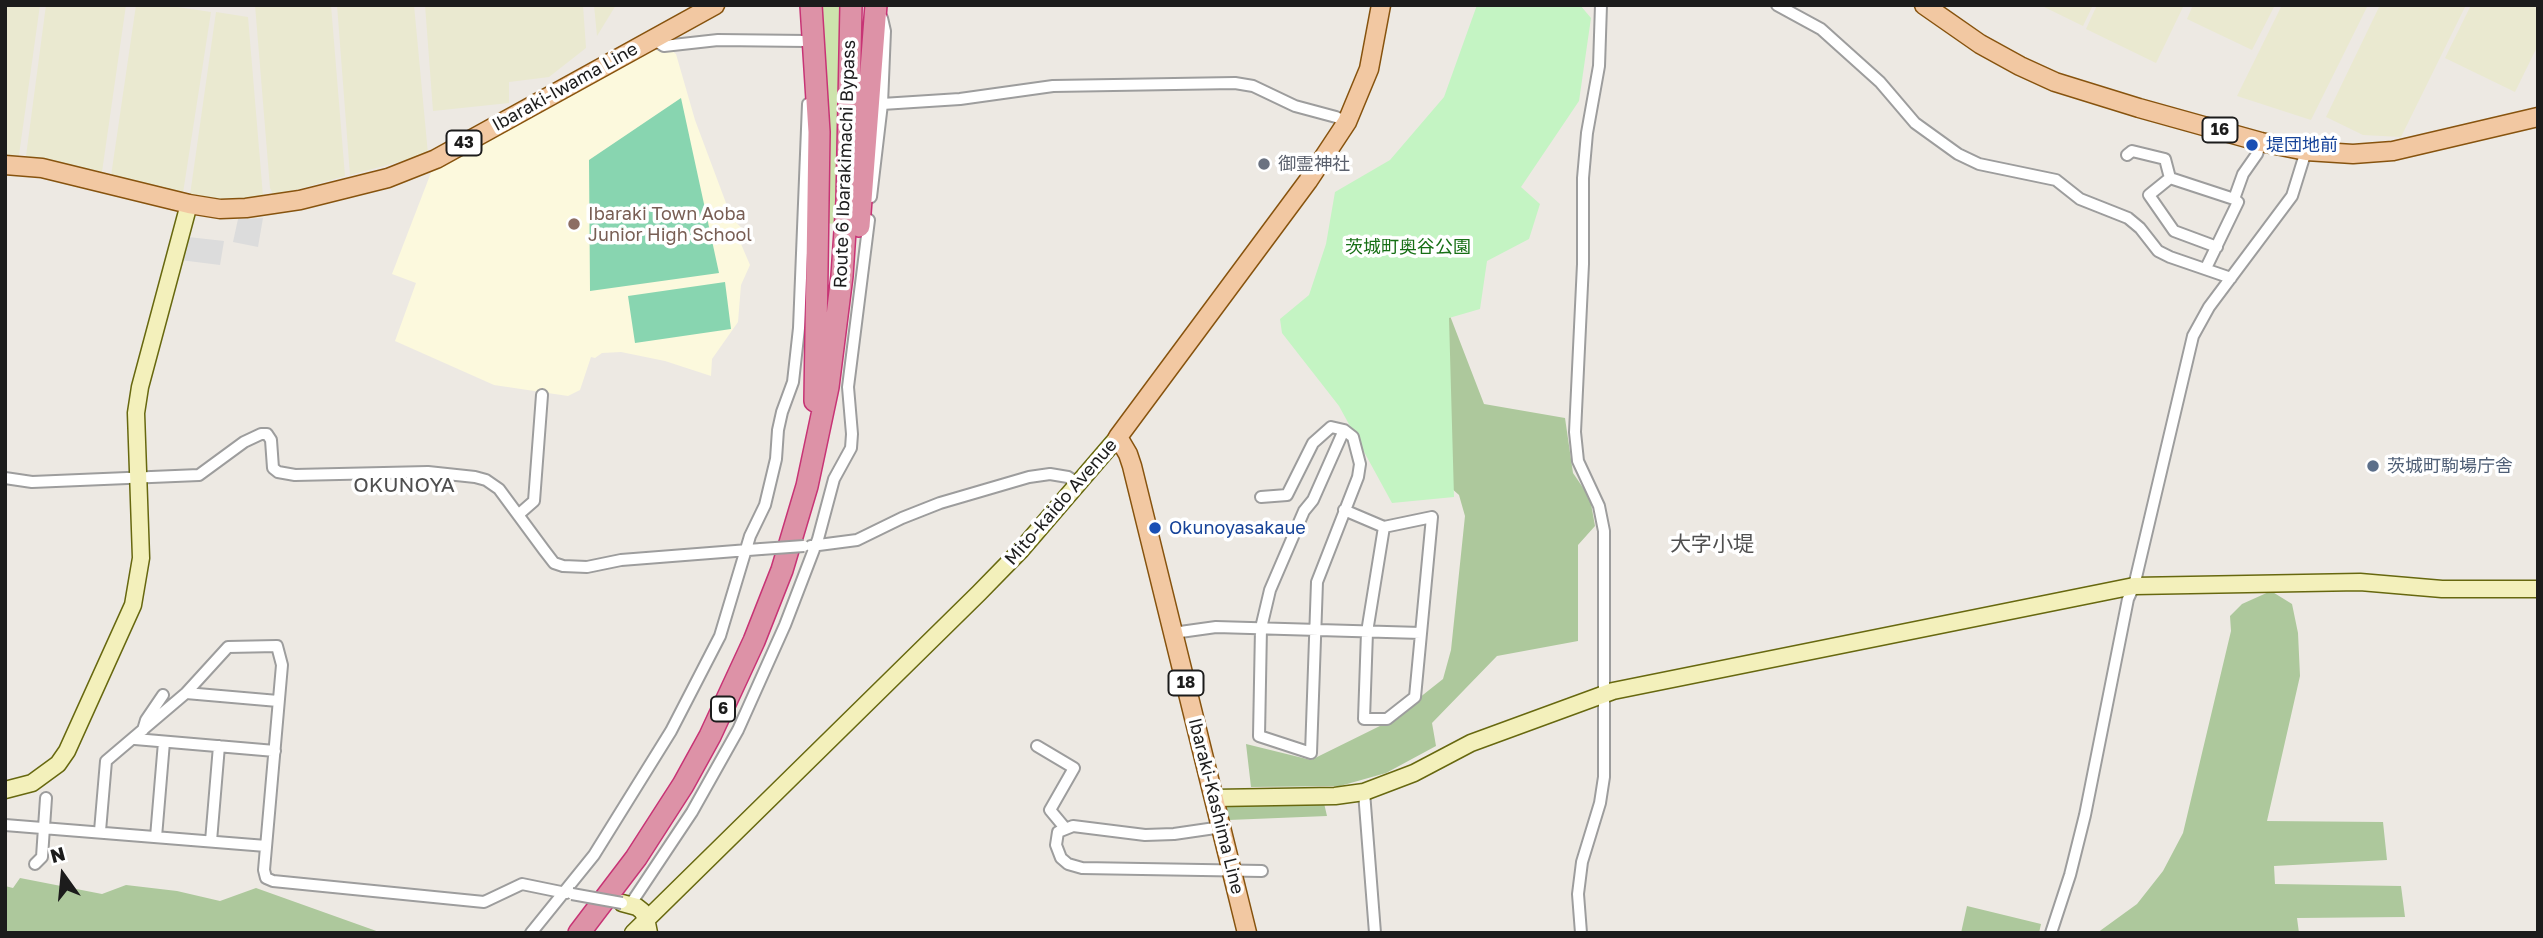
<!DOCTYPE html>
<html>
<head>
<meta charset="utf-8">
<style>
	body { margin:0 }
	#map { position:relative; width:2543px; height:938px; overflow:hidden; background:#ede9e3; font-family:"Golos Text",sans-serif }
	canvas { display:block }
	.frame { position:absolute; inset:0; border:7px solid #1c1c1c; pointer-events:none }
	.north { position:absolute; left:28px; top:840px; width:70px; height:70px; -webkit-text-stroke:5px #fff; paint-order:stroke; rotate:345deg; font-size:19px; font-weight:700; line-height:28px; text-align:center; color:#1c1c1c }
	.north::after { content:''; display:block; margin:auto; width:24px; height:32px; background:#1c1c1c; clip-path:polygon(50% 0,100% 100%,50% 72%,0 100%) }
</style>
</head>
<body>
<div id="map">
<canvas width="2543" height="938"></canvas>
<div class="frame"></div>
<div class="north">N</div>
</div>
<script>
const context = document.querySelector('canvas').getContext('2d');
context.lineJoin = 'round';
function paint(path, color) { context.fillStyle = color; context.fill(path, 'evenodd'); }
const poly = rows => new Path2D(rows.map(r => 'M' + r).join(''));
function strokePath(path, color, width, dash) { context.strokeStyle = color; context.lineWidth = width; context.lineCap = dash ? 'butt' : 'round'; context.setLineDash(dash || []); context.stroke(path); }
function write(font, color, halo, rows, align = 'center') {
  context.font = font + ' "Golos Text","Noto Sans JP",sans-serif'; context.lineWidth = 7; context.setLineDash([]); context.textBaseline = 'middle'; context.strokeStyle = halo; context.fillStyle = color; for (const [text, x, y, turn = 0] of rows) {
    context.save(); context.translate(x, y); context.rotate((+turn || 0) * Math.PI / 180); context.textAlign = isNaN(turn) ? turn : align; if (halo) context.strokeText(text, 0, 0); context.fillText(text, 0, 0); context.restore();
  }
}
paint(poly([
	[669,49,676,54,695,120,732,219,743,229,738,237,750,265,741,285,738,322,712,359,711,376,665,361,621,352,602,353,595,358,591,357,580,390,568,396,494,385,395,341,416,283,392,274,432,170,648,51]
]), '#fcf9dd');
paint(poly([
	[5,5,40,5,19,155,5,155],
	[46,5,126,5,102,172,26,156],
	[136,5,164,5,211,12,183,193,111,176],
	[255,5,331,5,345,176,274,196,270,188],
	[337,5,414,5,428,154,350,175],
	[425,5,583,5,586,48,549,77,509,82,509,103,433,111],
	[594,5,616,5,597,36],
	[2040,5,2093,5,2083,26],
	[2097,5,2184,5,2156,63,2086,29],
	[2193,5,2275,5,2252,50,2187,19],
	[2282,5,2368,5,2311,120,2237,96],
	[2380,5,2466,5,2401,137,2363,135,2326,117],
	[2471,5,2538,5,2538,45,2515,92,2445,58],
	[216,12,248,17,263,196,232,201,190,195]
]), '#eae9d0');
paint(poly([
	[816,5,844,5,838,224,823,223]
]), '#cde3ad');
paint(poly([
	[1447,308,1484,404,1565,418,1573,473,1590,498,1595,526,1578,545,1578,641,1497,656,1432,723,1436,746,1386,773,1340,786,1251,787,1246,744,1311,760,1390,721,1443,679,1451,650,1465,516,1459,495,1441,479],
	[2271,591,2292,604,2298,633,2300,676,2267,821,2383,822,2387,860,2274,866,2275,884,2401,886,2405,917,2297,918,2299,933,2097,933,2137,904,2163,871,2183,833,2231,631,2230,616,2242,604],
	[1324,803,1327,816,1229,820,1224,806],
	[20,878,102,894,126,885,177,891,220,901,256,888,382,933,5,933,5,886,13,888],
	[1967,906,2041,924,2039,933,1961,933]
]), '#adc89c');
paint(poly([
	[1477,5,1580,5,1591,18,1579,101,1521,187,1540,204,1529,239,1487,261,1480,309,1449,318,1454,497,1392,503,1339,406,1282,333,1280,319,1309,295,1326,244,1335,192,1390,160,1444,97]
]), '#c4f4c3');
paint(poly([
	[681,98,719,273,590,291,589,160],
	[725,282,731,329,635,343,628,296]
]), '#88d5b0');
paint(poly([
	[263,218,258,247,233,242,238,219],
	[188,237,224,241,220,265,180,260]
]), '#dcdcdc');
const street = poly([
	[1777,5,1821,29,1880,82,1915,123,1958,154,1979,164,2056,180,2080,199,2128,218,2140,228,2158,251,2170,257,2231,278],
	[653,39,664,46,718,40,807,41],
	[882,104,960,99,1053,86,1235,83,1253,86,1295,106,1336,117,1347,122],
	[2127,155,2132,151,2165,159,2170,178,2234,199],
	[2170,178,2149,195,2174,231,2217,247],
	[871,197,882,104,885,31,882,18],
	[2206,268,2238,202,2234,199,2243,174,2257,154,2261,142],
	[5,478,32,482,199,475,244,442,261,434,267,434,271,440,273,468,278,472,295,475,428,472,475,477,486,480,499,489,544,550,554,563,563,566,587,567,621,560,761,549],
	[1261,497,1287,495,1313,443,1331,427,1344,430,1353,437,1360,464,1358,477,1317,582,1311,753,1259,736,1261,628,1270,590,1304,511,1313,500,1344,430],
	[1344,510,1384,527,1432,517,1415,697,1387,719,1364,719,1367,632,1384,527],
	[518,515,534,501,542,395],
	[811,546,857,540,902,518,940,503,1029,477,1050,474,1068,477,1079,484],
	[1173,633,1216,627,1421,633],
	[186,693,278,701],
	[143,730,146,720,163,695],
	[135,739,275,751],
	[1037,746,1074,768,1050,810,1065,828],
	[1364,792,1375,933],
	[5,825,266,846],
	[1222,827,1174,834,1145,835,1073,826,1058,832,1056,845,1061,858,1068,864,1082,868,1262,871],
	[100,831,106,761,186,693,228,647,277,646,282,665,264,870,266,878,273,881,484,902,522,884,566,893],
	[156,837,164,742],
	[211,841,219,746],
	[35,864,42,857,46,798],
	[630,905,692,812,738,730,785,625,818,539,834,479,851,448,852,434,848,387,869,220],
	[531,933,594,855,671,731,720,636,750,536,765,505,776,459,778,430,782,412,793,382,799,328,808,104],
	[1581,933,1578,894,1582,862,1600,803,1604,777,1604,531,1599,506,1578,461,1575,432,1583,264,1583,178,1587,133,1599,66,1601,5],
	[2051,933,2070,875,2085,815,2128,599,2134,586,2193,336,2209,307,2292,196,2306,151]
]);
const secondary = poly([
	[5,790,32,783,58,764,67,751,133,605,141,558,136,413,140,387,189,204],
	[1215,798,1335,796,1364,792,1414,773,1471,743,1613,691,2134,586,2360,582,2442,589,2538,589],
	[622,903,637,907,642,911,646,918,649,933],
	[633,933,979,593,1021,550,1118,437]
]);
const primary = poly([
	[1924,5,1980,44,2020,66,2055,82,2139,108,2261,142,2306,151,2353,154,2393,151,2538,117],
	[5,165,42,168,189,204,220,209,246,208,300,200,388,178,436,159,715,5],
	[1247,933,1132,466,1128,454,1118,437,1308,181,1347,122,1369,69,1381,5]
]);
const highway = poly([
	[811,5,819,132,815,401],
	[859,226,876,5],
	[579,933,636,858,683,785,710,736,754,641,782,570,807,486,828,387,842,276,847,201,851,5]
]);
strokePath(street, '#9d9d9d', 14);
strokePath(secondary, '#67680f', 19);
strokePath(primary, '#87530e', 21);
strokePath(highway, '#c73475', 24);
strokePath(street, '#fff', 10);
strokePath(secondary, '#f3f0bb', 16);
strokePath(primary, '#f2c8a2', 18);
strokePath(highway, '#dd92a7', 21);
const streetBridge = poly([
	[761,549,804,546],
	[572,894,622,903]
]);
strokePath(streetBridge, '#9d9d9d', 14, []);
strokePath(streetBridge, '#fff', 10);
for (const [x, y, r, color] of [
	[2252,145,7,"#1a4fb4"],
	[1264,164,7,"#6b7280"],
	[574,224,7,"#8d6e63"],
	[2373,466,7,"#5c6f8a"],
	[1155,528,7,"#1a4fb4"]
]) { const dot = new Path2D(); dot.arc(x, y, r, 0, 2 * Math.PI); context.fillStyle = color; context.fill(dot); strokePath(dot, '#fff', 2.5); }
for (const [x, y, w] of [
	[2220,130,35],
	[464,143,35],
	[1186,683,35],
	[723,709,24]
]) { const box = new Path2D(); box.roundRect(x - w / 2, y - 12.5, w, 25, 5); context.fillStyle = '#fff'; context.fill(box); strokePath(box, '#1c1c1c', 2); }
write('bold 16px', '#1c1c1c', null, [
	["16",2220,130],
	["43",464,143],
	["18",1186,683],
	["6",723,709]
]);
write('18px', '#1c1c1c', '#fff', [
	["Ibaraki-Iwama Line",565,87,-29],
	["Route 6 Ibarakimachi Bypass",845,164,-88],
	["Mito-kaido Avenue",1061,502,-49],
	["Ibaraki-Kashima Line",1216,806,76]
]);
write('18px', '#164399', '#fff', [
	["堤団地前",2266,145],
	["Okunoyasakaue",1169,528]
], 'left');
write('18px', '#5b616d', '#fff', [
	["御霊神社",1278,164]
], 'left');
write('18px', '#785e54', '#fff', [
	["Ibaraki Town Aoba",588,214],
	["Junior High School",588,235]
], 'left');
write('18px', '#176f15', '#fff', [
	["茨城町奥谷公園",1408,247]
]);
write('18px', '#4e5e75', '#fff', [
	["茨城町駒場庁舎",2387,466]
], 'left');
write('21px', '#4f4f4f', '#fff', [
	["OKUNOYA",404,485],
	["大字小堤",1712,544]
]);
</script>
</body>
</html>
